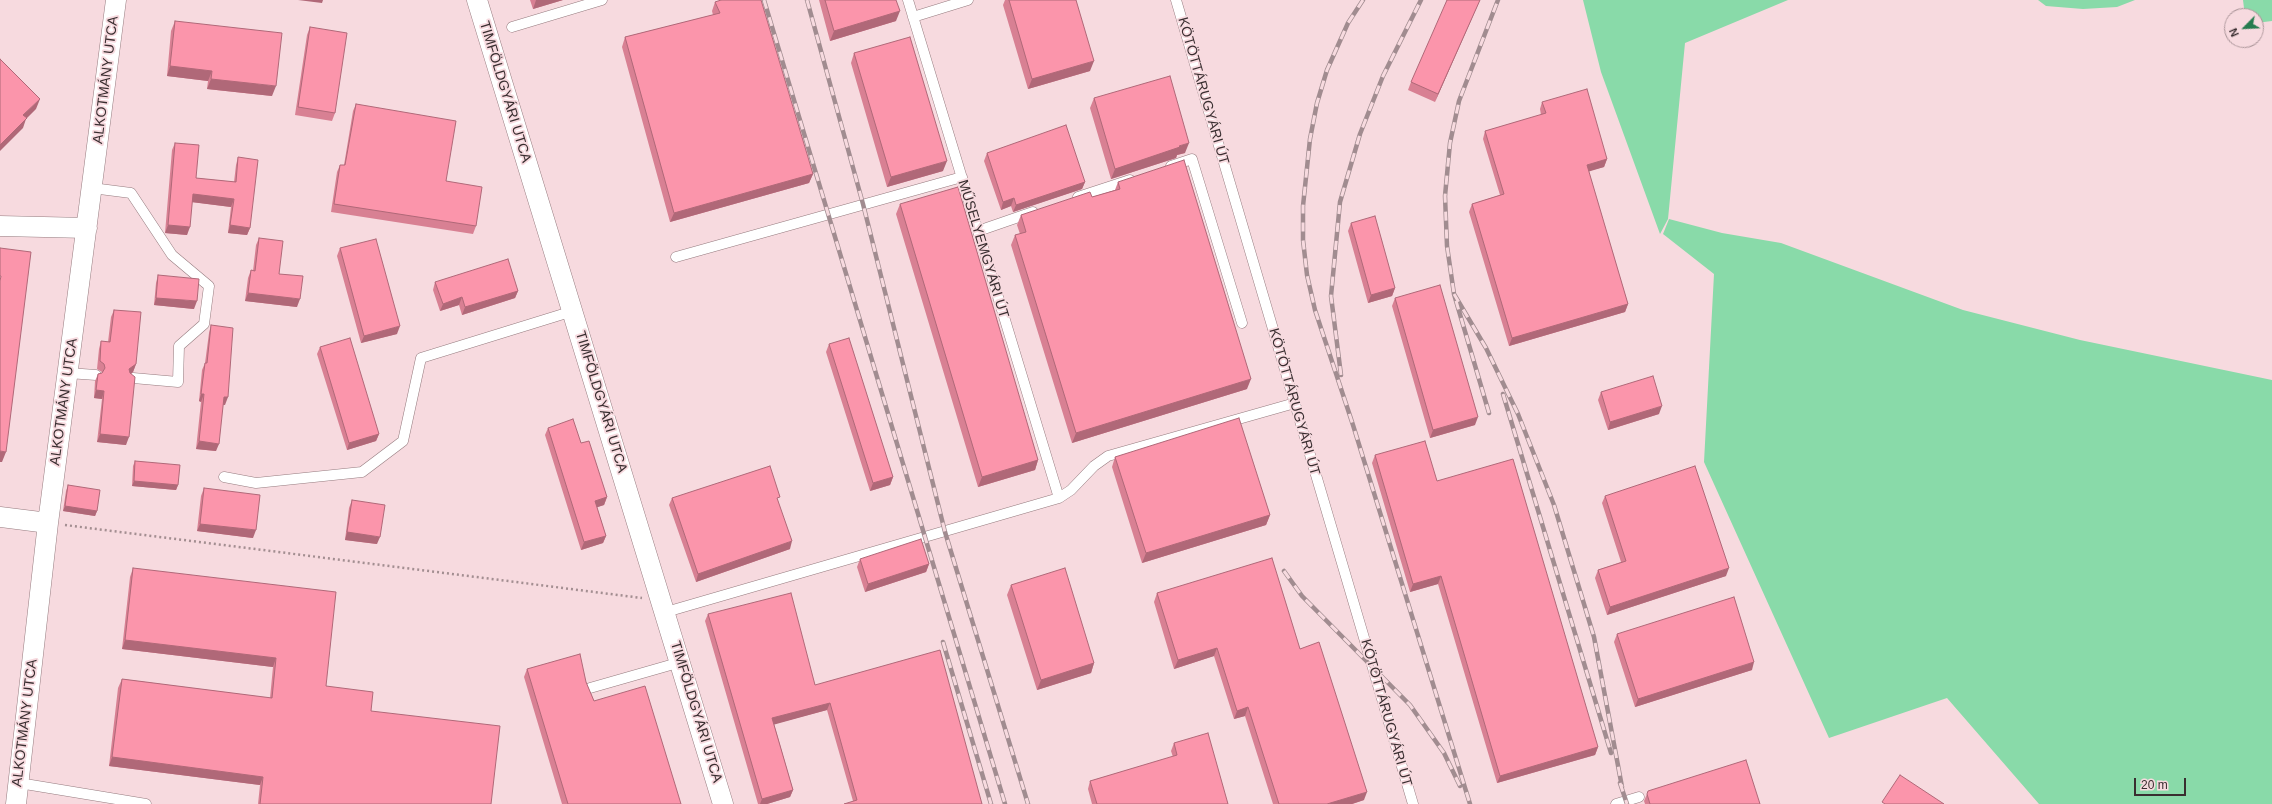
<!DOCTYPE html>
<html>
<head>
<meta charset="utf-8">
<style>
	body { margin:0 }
	#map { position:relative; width:2272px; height:804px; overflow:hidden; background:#f7dadf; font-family:Arial,sans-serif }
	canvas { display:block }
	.north { position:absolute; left:2224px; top:8px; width:40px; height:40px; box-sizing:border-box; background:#f7dadf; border:1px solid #ab9599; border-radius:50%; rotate:246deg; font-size:11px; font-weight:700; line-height:16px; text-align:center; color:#392e30 }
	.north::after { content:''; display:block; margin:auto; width:14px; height:18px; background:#267c4f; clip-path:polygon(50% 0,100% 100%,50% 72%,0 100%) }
	.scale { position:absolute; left:2134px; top:778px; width:52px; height:18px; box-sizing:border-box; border:2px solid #392e30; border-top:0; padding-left:5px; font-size:12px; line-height:14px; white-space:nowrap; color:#392e30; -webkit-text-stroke:3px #f7dadf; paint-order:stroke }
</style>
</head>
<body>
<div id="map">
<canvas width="2272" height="804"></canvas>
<div class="north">N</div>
<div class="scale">20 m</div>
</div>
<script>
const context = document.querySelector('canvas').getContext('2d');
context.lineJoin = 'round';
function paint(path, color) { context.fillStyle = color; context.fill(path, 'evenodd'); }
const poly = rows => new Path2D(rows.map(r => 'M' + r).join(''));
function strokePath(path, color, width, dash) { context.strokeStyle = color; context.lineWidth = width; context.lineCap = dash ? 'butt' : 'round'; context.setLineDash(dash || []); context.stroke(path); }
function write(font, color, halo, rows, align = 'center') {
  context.font = font + ' Arial,sans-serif'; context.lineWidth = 3.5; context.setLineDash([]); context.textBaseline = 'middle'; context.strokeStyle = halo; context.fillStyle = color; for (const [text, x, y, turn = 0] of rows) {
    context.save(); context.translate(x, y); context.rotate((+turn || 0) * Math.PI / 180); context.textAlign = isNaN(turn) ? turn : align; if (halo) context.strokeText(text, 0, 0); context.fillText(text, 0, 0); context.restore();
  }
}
paint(poly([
	[1583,0,1788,0,1685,43,1668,219,1660,234,1601,72],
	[2038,0,2135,0,2117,7,2083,9,2046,6],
	[2243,0,2272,0,2272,21,2256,23,2256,16,2245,16],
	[1669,219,1722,233,1781,243,1963,310,2080,340,2272,380,2272,804,2039,804,1947,698,1829,738,1704,462,1714,274,1663,234]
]), '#89daa9');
const service = poly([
	[908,0,1059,498],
	[1176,0,1413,804],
	[913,17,968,0],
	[512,27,602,0],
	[1171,166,1192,159,1242,323],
	[92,188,131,193,172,255,209,286,204,324,179,346,178,382,133,378],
	[1078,197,1130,180],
	[978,231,1033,212],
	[676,257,962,177],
	[68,373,96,375],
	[224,477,256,483,362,472,403,441,421,358,573,311],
	[666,612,1059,498,1071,490,1094,466,1108,456,1295,403],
	[590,688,681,662],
	[19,783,146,804],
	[1616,804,1639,797]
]);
const minor = poly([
	[477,0,723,804],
	[0,226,87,228],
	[0,517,48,523],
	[16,804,48,523,116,0]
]);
strokePath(service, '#957b7f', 11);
strokePath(minor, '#957b7f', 21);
strokePath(poly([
	[65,525,642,598]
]), '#a38e91', 2.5, [2, 3]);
strokePath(service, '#fff', 10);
strokePath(minor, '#fff', 20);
const rail = poly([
	[764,0,1005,804],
	[807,0,863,204,945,532,1028,804],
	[1363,0,1348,23,1327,70,1317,103,1310,139,1303,206,1303,240,1307,275,1315,310,1353,425,1470,804],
	[1454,294,1486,348,1518,414,1554,505,1594,637,1622,787],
	[1341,375,1331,296,1340,202,1360,134,1383,76,1421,0],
	[1503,394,1611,753],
	[1489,413,1454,294,1447,246,1445,196,1450,143,1459,101,1498,0],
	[1284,571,1302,596,1410,705,1444,753,1460,786],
	[943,642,991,804],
	[1620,783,1627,804]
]);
strokePath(rail, '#a18c90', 4.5);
strokePath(rail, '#f7dadf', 3, [9]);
paint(poly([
	[530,0,563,0,533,9],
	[819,0,896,0,896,21,830,41],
	[1005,0,1076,0,1090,71,1028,89,1003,5],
	[1480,0,1435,102,1408,90,1411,82],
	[715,2,813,174,809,183,670,222,622,47,625,37,713,15,712,11],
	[175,21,272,96,207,89,208,81,167,76,171,31],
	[310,27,335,113,332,121,295,115,307,35],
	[854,53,943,171,887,187,851,63],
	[1094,98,1185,153,1177,155,1176,158,1111,179,1090,108],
	[1542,102,1607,159,1604,167,1588,171,1628,304,1625,312,1509,346,1469,212,1472,204,1500,195,1483,139,1485,131,1541,115,1540,109],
	[356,104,446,181,476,226,473,234,331,212,337,172,340,165,344,165,353,111],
	[175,143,196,178,234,182,236,165,238,157,250,228,247,235,228,233,231,207,192,202,187,235,165,233,172,150],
	[987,153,1085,182,1082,189,1013,212,1011,206,1001,210,984,161],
	[1118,182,1247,389,1072,443,1011,245,1015,235,1020,234,1017,225,1021,215,1092,197,1115,190],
	[900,204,1038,460,1035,470,978,487,896,214],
	[1351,223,1395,288,1392,296,1368,303,1348,231],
	[259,238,279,274,297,307,245,301,248,278,251,270,253,271,256,245],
	[340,248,397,334,361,343,337,256],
	[158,275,194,309,154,305,156,283],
	[435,282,518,291,515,298,462,315,459,305,440,311,433,290],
	[1395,298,1475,425,1430,438,1392,306],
	[114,310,136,364,133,372,131,374,126,445,97,442,102,399,94,398,95,381,98,374,102,373,102,372,97,369,99,349,101,341,108,342,111,317],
	[211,325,225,405,223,405,216,451,196,449,201,402,199,401,202,370,205,363,209,333],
	[829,344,893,477,890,485,870,491,826,352],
	[320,347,379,434,376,441,347,450,317,354],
	[1601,392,1659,414,1608,430,1598,400],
	[548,428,581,443,607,497,604,505,597,507,606,536,603,543,581,550,545,435],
	[1375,455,1437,481,1598,747,1595,755,1497,783,1438,584,1410,592,1372,463],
	[1115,457,1270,515,1266,525,1142,563,1112,467],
	[135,461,178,485,176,490,132,486,133,466],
	[68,485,97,511,95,516,63,511,66,491],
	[204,488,253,538,197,531,201,496],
	[1605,496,1726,576,1607,615,1595,578,1598,570,1621,562,1602,503],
	[672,498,778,501,790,549,696,582,669,505],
	[352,500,377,544,345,540,349,508],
	[860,559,929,564,926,572,865,592,857,567],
	[133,568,326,686,371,711,491,804,258,804,260,785,109,766,118,688,122,679,270,698,273,667,122,649,130,577],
	[1011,585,1094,663,1091,673,1037,690,1007,595],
	[1157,593,1300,649,1364,800,1352,804,1273,804,1245,716,1234,719,1214,656,1174,669,1154,602],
	[708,614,815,685,982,804,853,801,827,710,774,724,793,790,790,797,767,804,758,804,705,621],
	[1617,634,1752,670,1635,707,1614,642],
	[527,669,586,682,594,701,681,804,562,804,524,677],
	[1174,743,1228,804,1092,804,1088,789,1090,781,1173,757,1171,751],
	[1647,794,1760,804,1645,804,1644,801]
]), '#d88093');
paint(poly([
	[298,0,323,0,322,3],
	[536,0,563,0,533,9],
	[1480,0,1435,102,1438,94],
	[900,11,896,21,830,41,834,31],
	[1094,61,1090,71,1028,89,1032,79],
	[170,66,212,71,208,81,167,76],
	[211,79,276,86,272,96,207,89],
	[40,99,36,109,26,119,23,128,0,151,0,145,23,115],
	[1189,143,1185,153,1177,155,1176,158,1111,179,1115,169,1179,146],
	[1607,159,1604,167,1584,173,1587,165],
	[947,161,943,171,887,187,891,177],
	[813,174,809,183,670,222,674,213],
	[1085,182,1082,189,1013,212,1016,205],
	[193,194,234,199,231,207,191,202],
	[1014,198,1011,206,1001,210,1003,202],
	[168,225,190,227,187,235,165,233],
	[230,225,250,228,247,235,228,233],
	[1395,288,1392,296,1368,303,1371,295],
	[518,291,515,298,462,315,465,307],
	[248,293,300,299,297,307,245,301],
	[462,297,459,305,440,311,443,304],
	[156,298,197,301,194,309,154,305],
	[1628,304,1625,312,1509,346,1512,338],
	[400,326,397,334,361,343,364,336],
	[136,364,133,372,127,377,129,369],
	[1251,379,1247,389,1072,443,1076,433],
	[96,390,104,391,102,399,94,398],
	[201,394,204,394,201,402,199,401],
	[224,397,228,397,225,405,221,404],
	[1662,406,1659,414,1608,430,1610,422],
	[1478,417,1475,425,1430,438,1433,430],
	[100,434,129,437,126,445,97,442],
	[379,434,376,441,347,450,349,443],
	[199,441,219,444,216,451,196,449],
	[0,451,6,452,2,462,0,462],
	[1038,460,1035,470,978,487,982,477],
	[893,477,890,485,870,491,873,483],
	[134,481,178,485,176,490,132,486],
	[607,497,604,505,592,509,595,501],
	[65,506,97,511,95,516,63,511],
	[1270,515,1266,525,1142,563,1146,553],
	[200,524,256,530,253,538,197,531],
	[347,532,380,537,377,544,345,540],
	[606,536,603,543,581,550,584,542],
	[792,541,790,549,696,582,698,574],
	[929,564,926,572,865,592,868,584],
	[1729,568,1726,576,1607,615,1610,607],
	[1441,576,1438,584,1410,592,1413,584],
	[125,640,276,658,273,667,122,649],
	[1217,648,1214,656,1174,669,1178,660],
	[1754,662,1752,670,1635,707,1638,699],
	[1094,663,1091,673,1037,690,1041,680],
	[830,703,827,710,769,726,772,718],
	[1248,707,1245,716,1234,719,1237,711],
	[1598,747,1595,755,1497,783,1500,776],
	[112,757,263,777,260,785,109,766],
	[793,790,790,797,767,804,760,804,762,799],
	[1367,792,1364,800,1352,804,1327,804]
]), '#b06878');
const building = poly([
	[721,0,761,0,813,174,674,213,625,37,720,13,715,2,721,0],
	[825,0,896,0,900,11,834,31,825,0],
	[1009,0,1076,0,1094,61,1032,79,1009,0],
	[1447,0,1480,0,1438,94,1411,82,1447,0],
	[175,21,282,33,276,86,211,79,212,71,170,66,175,21],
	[310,27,347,33,335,113,298,107,310,27],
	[910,37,947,161,891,177,854,53,910,37],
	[0,59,40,99,23,115,27,118,0,145,0,59],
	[1170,76,1189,143,1179,146,1180,147,1115,169,1094,98,1170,76],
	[1587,89,1607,159,1587,165,1628,304,1512,338,1472,204,1504,194,1485,131,1546,113,1542,102,1587,89],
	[356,104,456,121,446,181,482,187,476,226,334,204,340,165,345,165,356,104],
	[1066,125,1085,182,1016,205,1014,198,1003,202,987,153,1066,125],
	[175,143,199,145,196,178,236,182,238,157,258,160,250,228,230,225,234,199,193,194,190,227,168,225,175,143],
	[1184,160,1251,379,1076,433,1015,235,1026,232,1021,215,1090,192,1092,197,1120,189,1118,182,1184,160],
	[958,187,1038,460,982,477,900,204,958,187],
	[1375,216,1395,288,1371,295,1351,223,1375,216],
	[259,238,283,241,279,274,303,276,300,299,248,293,251,270,255,271,259,238],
	[376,239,400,326,364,336,340,248,376,239],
	[0,248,31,252,6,452,0,451,0,281,1,276,0,276,0,248],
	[508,259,518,291,465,307,462,297,443,304,435,282,508,259],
	[158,275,199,279,197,301,156,298,158,275],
	[1440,285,1478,417,1433,430,1395,298,1440,285],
	[114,310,141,312,136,364,129,369,130,373,135,377,129,437,100,434,104,391,96,390,98,374,102,373,105,368,104,364,100,361,101,341,110,342,114,310],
	[211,325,233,328,228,397,224,397,219,444,199,441,204,394,201,394,205,363,207,363,211,325],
	[350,338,379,434,349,443,320,347,350,338],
	[849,338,893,477,873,483,829,344,849,338],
	[1653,376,1662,406,1610,422,1601,392,1653,376],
	[1239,418,1270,515,1146,553,1115,457,1239,418],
	[573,419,581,443,589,441,607,497,595,501,606,536,584,542,548,428,573,419],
	[1425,441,1437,481,1513,459,1598,747,1500,776,1441,576,1413,584,1375,455,1425,441],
	[135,461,180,465,178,485,134,481,135,461],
	[770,466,780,497,777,498,792,541,698,574,672,498,770,466],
	[1695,466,1729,568,1610,607,1598,570,1626,561,1605,496,1695,466],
	[68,485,100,490,97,511,65,506,68,485],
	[204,488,260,495,256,530,200,524,204,488],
	[352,500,385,505,380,537,347,532,352,500],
	[921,539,929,564,868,584,860,559,921,539],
	[1272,558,1300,649,1319,642,1367,792,1327,804,1279,804,1248,707,1237,711,1217,648,1178,660,1157,593,1272,558],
	[133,568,336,592,326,686,373,692,371,711,500,726,491,804,260,804,263,777,112,757,122,679,272,698,276,658,125,640,133,568],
	[1065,568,1094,663,1041,680,1011,585,1065,568],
	[791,593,815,685,940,650,982,804,844,804,857,800,830,703,772,718,793,790,762,799,708,614,791,593],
	[1734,597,1754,662,1638,699,1617,634,1734,597],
	[580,654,586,682,594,701,645,686,681,804,568,804,527,669,580,654],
	[1208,733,1228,804,1097,804,1090,781,1177,755,1174,743,1208,733],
	[1746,760,1760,804,1650,804,1647,794,1648,791,1746,760],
	[1900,775,1944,804,1885,804,1882,802,1900,775]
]);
paint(building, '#fb95ab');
strokePath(building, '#b06878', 1);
write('14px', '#392e30', '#f7dadf', [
	["ALKOTMÁNY UTCA",106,80,-83],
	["KÖTÖTTÁRUGYÁRI ÚT",1203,91,74],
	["TIMFÖLDGYÁRI UTCA",505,92,73],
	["MŰSELYEMGYÁRI ÚT",983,249,73],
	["ALKOTMÁNY UTCA",64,402,-82],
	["TIMFÖLDGYÁRI UTCA",601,402,73],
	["KÖTÖTTÁRUGYÁRI ÚT",1294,402,74],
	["TIMFÖLDGYÁRI UTCA",696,712,73],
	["KÖTÖTTÁRUGYÁRI ÚT",1386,713,74],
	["ALKOTMÁNY UTCA",25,723,-83]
]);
</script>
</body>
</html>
